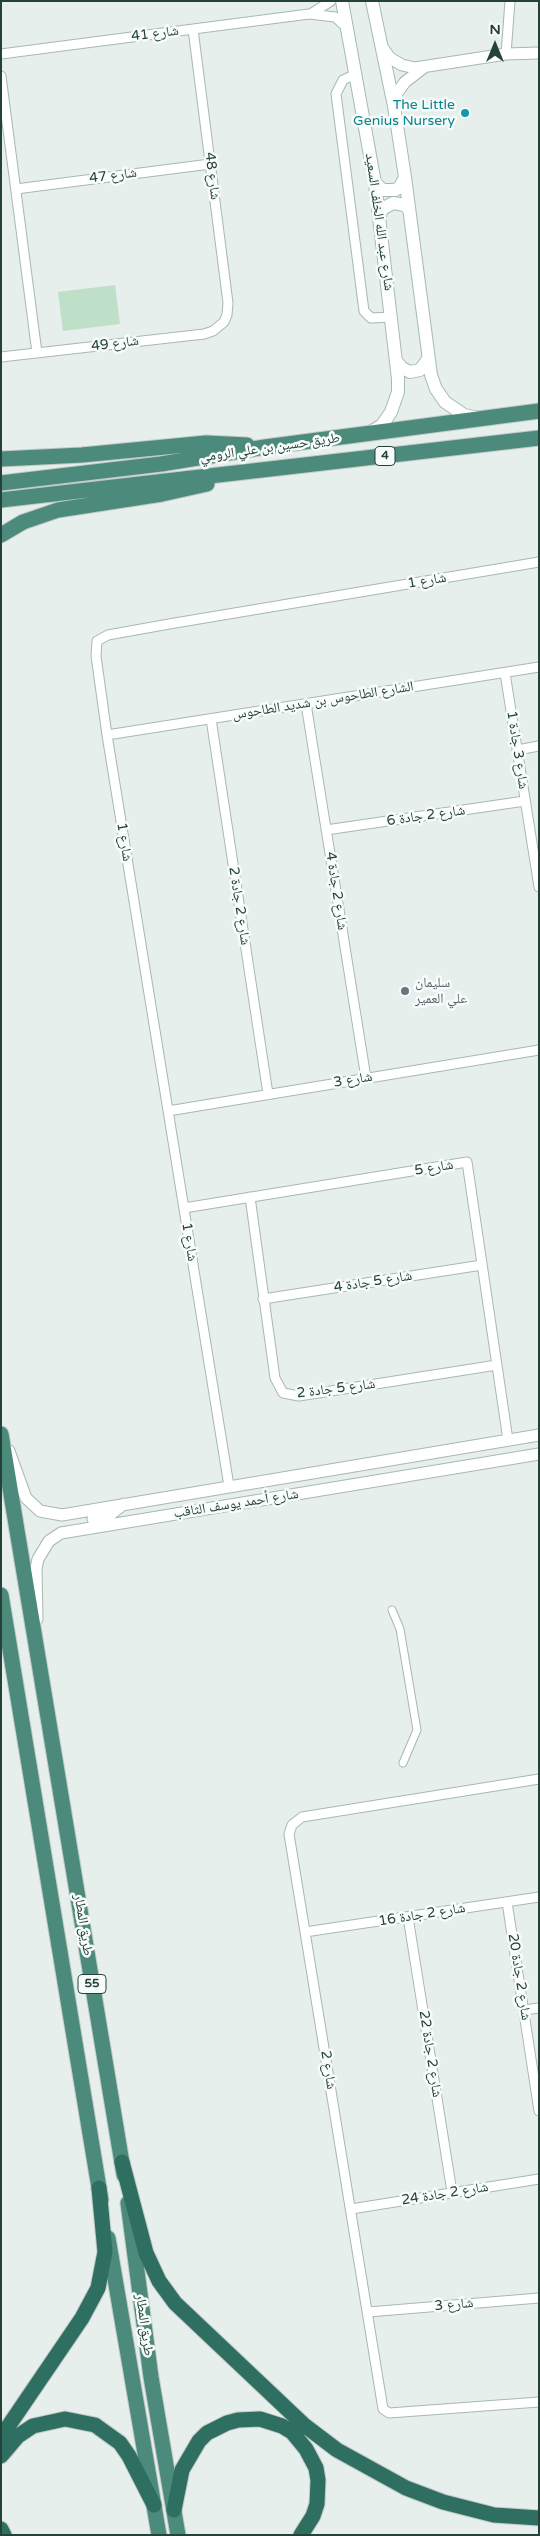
<!DOCTYPE html>
<html>
<head>
<meta charset="utf-8">
<style>
	body { margin:0 }
	#map { position:relative; width:540px; height:2536px; overflow:hidden; background:#e6efeb; font-family:"Varela Round",sans-serif }
	canvas { display:block }
	.frame { position:absolute; inset:0; border:2px solid #24423a; pointer-events:none }
	.north { position:absolute; left:470px; top:20px; width:50px; height:50px; -webkit-text-stroke:4px #f7fbf9; paint-order:stroke; rotate:0deg; font-size:14px; font-weight:700; line-height:20px; text-align:center; color:#24423a }
	.north::after { content:''; display:block; margin:auto; width:18px; height:22px; background:#24423a; clip-path:polygon(50% 0,100% 100%,50% 72%,0 100%) }
</style>
</head>
<body>
<div id="map">
<canvas width="540" height="2536"></canvas>
<div class="frame"></div>
<div class="north">N</div>
</div>
<script>
const context = document.querySelector('canvas').getContext('2d');
context.lineJoin = 'round';
function paint(path, color) { context.fillStyle = color; context.fill(path, 'evenodd'); }
const poly = rows => new Path2D(rows.map(r => 'M' + r).join(''));
function strokePath(path, color, width, dash) { context.strokeStyle = color; context.lineWidth = width; context.lineCap = dash ? 'butt' : 'round'; context.setLineDash(dash || []); context.stroke(path); }
function write(font, color, halo, rows, align = 'center') {
  context.font = font + ' "Varela Round","Noto Naskh Arabic",sans-serif'; context.lineWidth = 5; context.setLineDash([]); context.textBaseline = 'middle'; context.strokeStyle = halo; context.fillStyle = color; for (const [text, x, y, turn = 0] of rows) {
    context.save(); context.translate(x, y); context.rotate((+turn || 0) * Math.PI / 180); context.textAlign = isNaN(turn) ? turn : align; if (halo) context.strokeText(text, 0, 0); context.fillText(text, 0, 0); context.restore();
  }
}
paint(poly([
	[115,285,120,324,63,331,58,292]
]), '#bfe0c8');
const pedestrian = poly([
	[392,1610,400,1629,417,1730,403,1763]
]);
const minor = poly([
	[312,13,331,1],
	[1,54,309,14,335,17,347,28],
	[506,54,510,1],
	[356,74,343,80,336,94,364,311,371,318,392,317],
	[1,76,37,353],
	[16,189,210,164],
	[1,357,204,334,213,331,224,322,227,315,228,303,193,29],
	[505,673,539,887],
	[306,704,366,1078],
	[211,719,268,1094],
	[107,735,539,667],
	[517,750,539,746],
	[326,830,525,801],
	[168,1111,539,1050],
	[250,1197,275,1378,283,1393,299,1396,497,1365],
	[184,1208,467,1162,508,1440],
	[263,1299,482,1265],
	[229,1486,107,735,96,656,97,641,108,635,169,624,539,562],
	[539,1779,302,1817,292,1825,289,1834,383,2409,389,2413,539,2402],
	[507,1902,539,2111],
	[408,1917,452,2192],
	[305,1932,539,1897],
	[524,2010,539,2008],
	[351,2209,539,2179],
	[368,2312,539,2298]
]);
const tertiary = poly([
	[382,47,390,58,402,65,415,68,506,54,539,53],
	[394,106,397,93,405,82,423,68],
	[9,1451,26,1498,40,1511,62,1515,539,1435],
	[93,1519,110,1515,124,1504],
	[37,1619,36,1569,38,1559,49,1541,61,1533,539,1454]
]);
const secondary = poly([
	[342,1,375,183,398,379,398,392,391,412,382,425,369,433],
	[372,1,394,106,405,177,431,375,436,389,445,402,464,415,479,418],
	[375,183,383,190,395,190,400,187,405,177],
	[380,215,382,209,393,203,405,205,409,210],
	[396,361,402,368,410,372,420,370,428,359]
]);
const trunk = poly([
	[1,459,82,455,206,443,247,445],
	[1,483,161,464,265,447,539,411],
	[1,500,539,438],
	[1,535,23,522,58,510,162,494,207,484],
	[1,1434,124,2175],
	[1,1595,101,2200],
	[128,2203,151,2377,178,2535],
	[108,2238,159,2535]
]);
const motorway = poly([
	[122,2162,146,2253,159,2281,175,2303,304,2425,337,2450,406,2488,443,2502,494,2515,539,2518],
	[1,2437,82,2318,98,2288,105,2252,99,2188],
	[1,2456,18,2436,33,2426,65,2419,95,2425,120,2443,129,2456,154,2505],
	[174,2510,182,2470,199,2441,207,2433,227,2423,238,2420,260,2419,282,2426,292,2432,306,2449,316,2468,318,2480,317,2504,313,2516,301,2535],
	[1,2529,4,2535]
]);
strokePath(pedestrian, '#a8b8b2', 9);
strokePath(minor, '#a8b8b2', 11);
strokePath(tertiary, '#a8b8b2', 13);
strokePath(secondary, '#a4bbb3', 14);
strokePath(trunk, '#c2cac8', 17);
strokePath(motorway, '#c2cac8', 17);
strokePath(pedestrian, '#fff', 7);
strokePath(minor, '#fff', 9);
strokePath(tertiary, '#fff', 11);
strokePath(secondary, '#fff', 12);
strokePath(trunk, '#4c8a7c', 15);
strokePath(motorway, '#2f6f62', 15);
for (const [x, y, r, color] of [
	[465,113,5,"#0f9aa8"],
	[405,991,5,"#6b7280"]
]) { const dot = new Path2D(); dot.arc(x, y, r, 0, 2 * Math.PI); context.fillStyle = color; context.fill(dot); strokePath(dot, '#f7fbf9', 2); }
for (const [x, y, w] of [
	[385,456,20],
	[92,1984,28]
]) { const box = new Path2D(); box.roundRect(x - w / 2, y - 9.5, w, 19, 4); context.fillStyle = '#f7fbf9'; context.fill(box); strokePath(box, '#24423a', 1); }
write('bold 12px', '#24423a', null, [
	["4",385,456],
	["55",92,1984]
]);
write('14px', '#24423a', '#f7fbf9', [
	["شارع 41",155,34,-7],
	["شارع 47",113,176,-7],
	["شارع 48",212,176,83],
	["شارع عبد الله الخلف السعيد",379,222,82],
	["شارع 49",115,344,-7],
	["طريق حسين بن علي الرومي",270,448,-8],
	["شارع 1",427,581,-9],
	["الشارع الطاحوس بن شديد الطاحوس",323,701,-9],
	["شارع 3 جادة 1",517,750,81],
	["شارع 2 جادة 6",426,816,-8],
	["شارع 1",124,842,81],
	["شارع 2 جادة 4",336,891,81],
	["شارع 2 جادة 2",239,906,81],
	["شارع 3",353,1080,-9],
	["شارع 5",434,1168,-9],
	["شارع 1",189,1242,81],
	["شارع 5 جادة 4",373,1282,-9],
	["شارع 5 جادة 2",336,1389,-7],
	["شارع أحمد يوسف الثاقب",236,1504,-9],
	["شارع 2 جادة 16",422,1915,-9],
	["طريق المطار",83,1925,81],
	["شارع 2 جادة 20",519,1977,81],
	["شارع 2 جادة 22",430,2054,81],
	["شارع 2",328,2070,81],
	["شارع 2 جادة 24",445,2194,-9],
	["شارع 3",454,2305,-5],
	["طريق المطار",144,2325,82]
]);
write('14px', '#0d838f', '#f7fbf9', [
	["The Little",455,105],
	["Genius Nursery",455,121]
], 'right');
write('14px', '#5b616d', '#f7fbf9', [
	["سليمان",415,983],
	["علي العمير",415,999]
], 'left');
</script>
</body>
</html>
